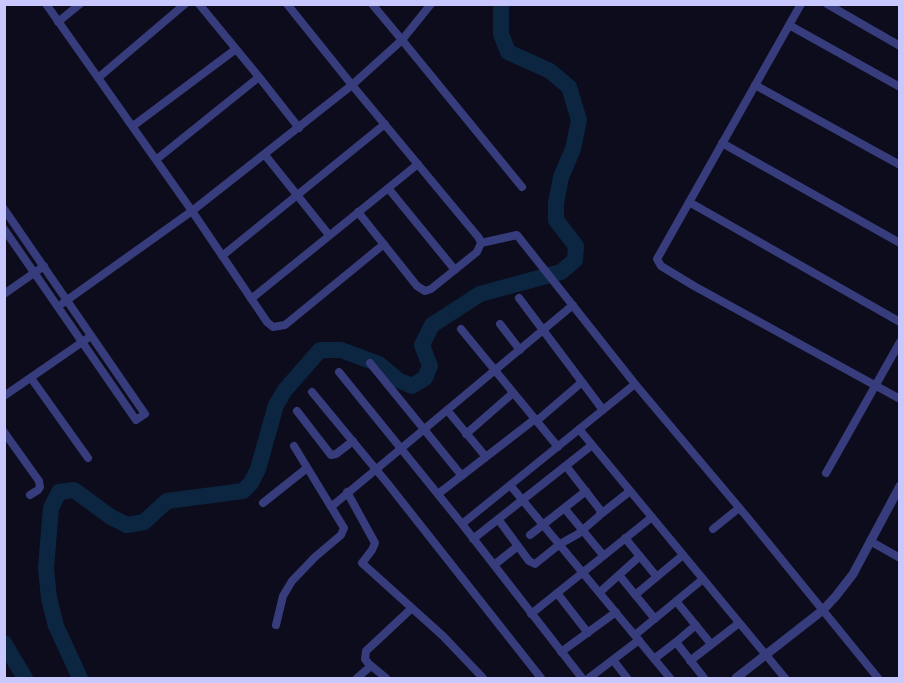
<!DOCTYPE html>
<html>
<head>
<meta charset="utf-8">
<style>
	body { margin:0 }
	#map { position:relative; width:904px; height:683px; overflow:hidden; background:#0d0c1d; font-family:Cabin,sans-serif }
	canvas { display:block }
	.frame { position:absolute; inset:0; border:6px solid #c9c8fe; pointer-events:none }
</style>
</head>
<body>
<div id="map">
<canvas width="904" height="683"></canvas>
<div class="frame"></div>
</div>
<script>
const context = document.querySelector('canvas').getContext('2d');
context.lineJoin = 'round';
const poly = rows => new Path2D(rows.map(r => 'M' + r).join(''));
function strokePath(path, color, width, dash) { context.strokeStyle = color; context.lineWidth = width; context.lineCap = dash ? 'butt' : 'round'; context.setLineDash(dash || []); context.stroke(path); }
strokePath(poly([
	[4,643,25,678],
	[80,678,56,626,49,598,46,568,51,508,59,492,74,490,111,517,127,525,144,522,167,501,243,491,251,483,258,469,276,405,285,390,320,350,341,350,379,364,398,380,412,386,425,378,430,366,422,345,432,325,480,294,561,272,575,260,576,246,556,220,556,203,561,177,573,149,579,120,569,87,550,71,508,52,501,34,501,4]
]), '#0c2641', 16);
strokePath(poly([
	[46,4,192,211,352,85,287,4],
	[431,4,402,40,522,187],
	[801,4,657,259,661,266,694,286,900,399],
	[827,4,900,46],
	[58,22,80,4],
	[789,25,900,87],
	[259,77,299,128],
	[98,78,185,4],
	[755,85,900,165],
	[133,126,236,49],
	[722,143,900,243],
	[265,155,329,235],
	[157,159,259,77,199,4],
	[388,188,455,270],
	[689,202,900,322],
	[4,209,145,414,136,420,4,229],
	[358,212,417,286,425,291,431,289,477,252,481,243,479,238,352,85,402,40,372,4],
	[481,243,517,235,635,384,747,517,878,678],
	[222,256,385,124],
	[4,294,44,266],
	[519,298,603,410],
	[251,299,418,164],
	[63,303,192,211,267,322,273,327,285,325,384,244],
	[500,324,520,350],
	[461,329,558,447],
	[370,363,462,476],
	[339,372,462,524,582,678],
	[31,378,88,458],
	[312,392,388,484,541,678],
	[4,396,91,336],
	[447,410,486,457],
	[297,411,331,455,336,454,353,441],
	[579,429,785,678],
	[4,432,39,481,40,487,38,490,30,495],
	[466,434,513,393],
	[826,473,900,342],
	[510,485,670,678],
	[347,492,375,543,372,550,362,563,443,636,483,678],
	[438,494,535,419,539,419,582,382],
	[263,503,307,468],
	[331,507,573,305],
	[565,509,603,555],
	[601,514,630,491],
	[498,519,529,561,535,564,560,544,578,534,599,516,601,511,566,466],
	[462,524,635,384],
	[713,529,739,508],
	[530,535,586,491],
	[625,538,657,577],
	[473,539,592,445],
	[870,541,900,558],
	[494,565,518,546],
	[619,575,655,619],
	[600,592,640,556],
	[557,593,588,633],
	[635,595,683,555],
	[676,601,711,644],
	[531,614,652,517],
	[276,625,283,596,292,581,315,557,341,535,344,528,294,446],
	[696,625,676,642,704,678],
	[635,635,703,579],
	[561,652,616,612],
	[654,659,676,642],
	[613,660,627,678],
	[690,661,739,623],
	[357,678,371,666],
	[386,678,368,663,365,659,366,651,412,608],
	[589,678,639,640]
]), '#373c7c', 8);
strokePath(poly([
	[736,678,823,610,836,596,853,574,900,486]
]), '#373c7c', 9);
</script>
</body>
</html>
